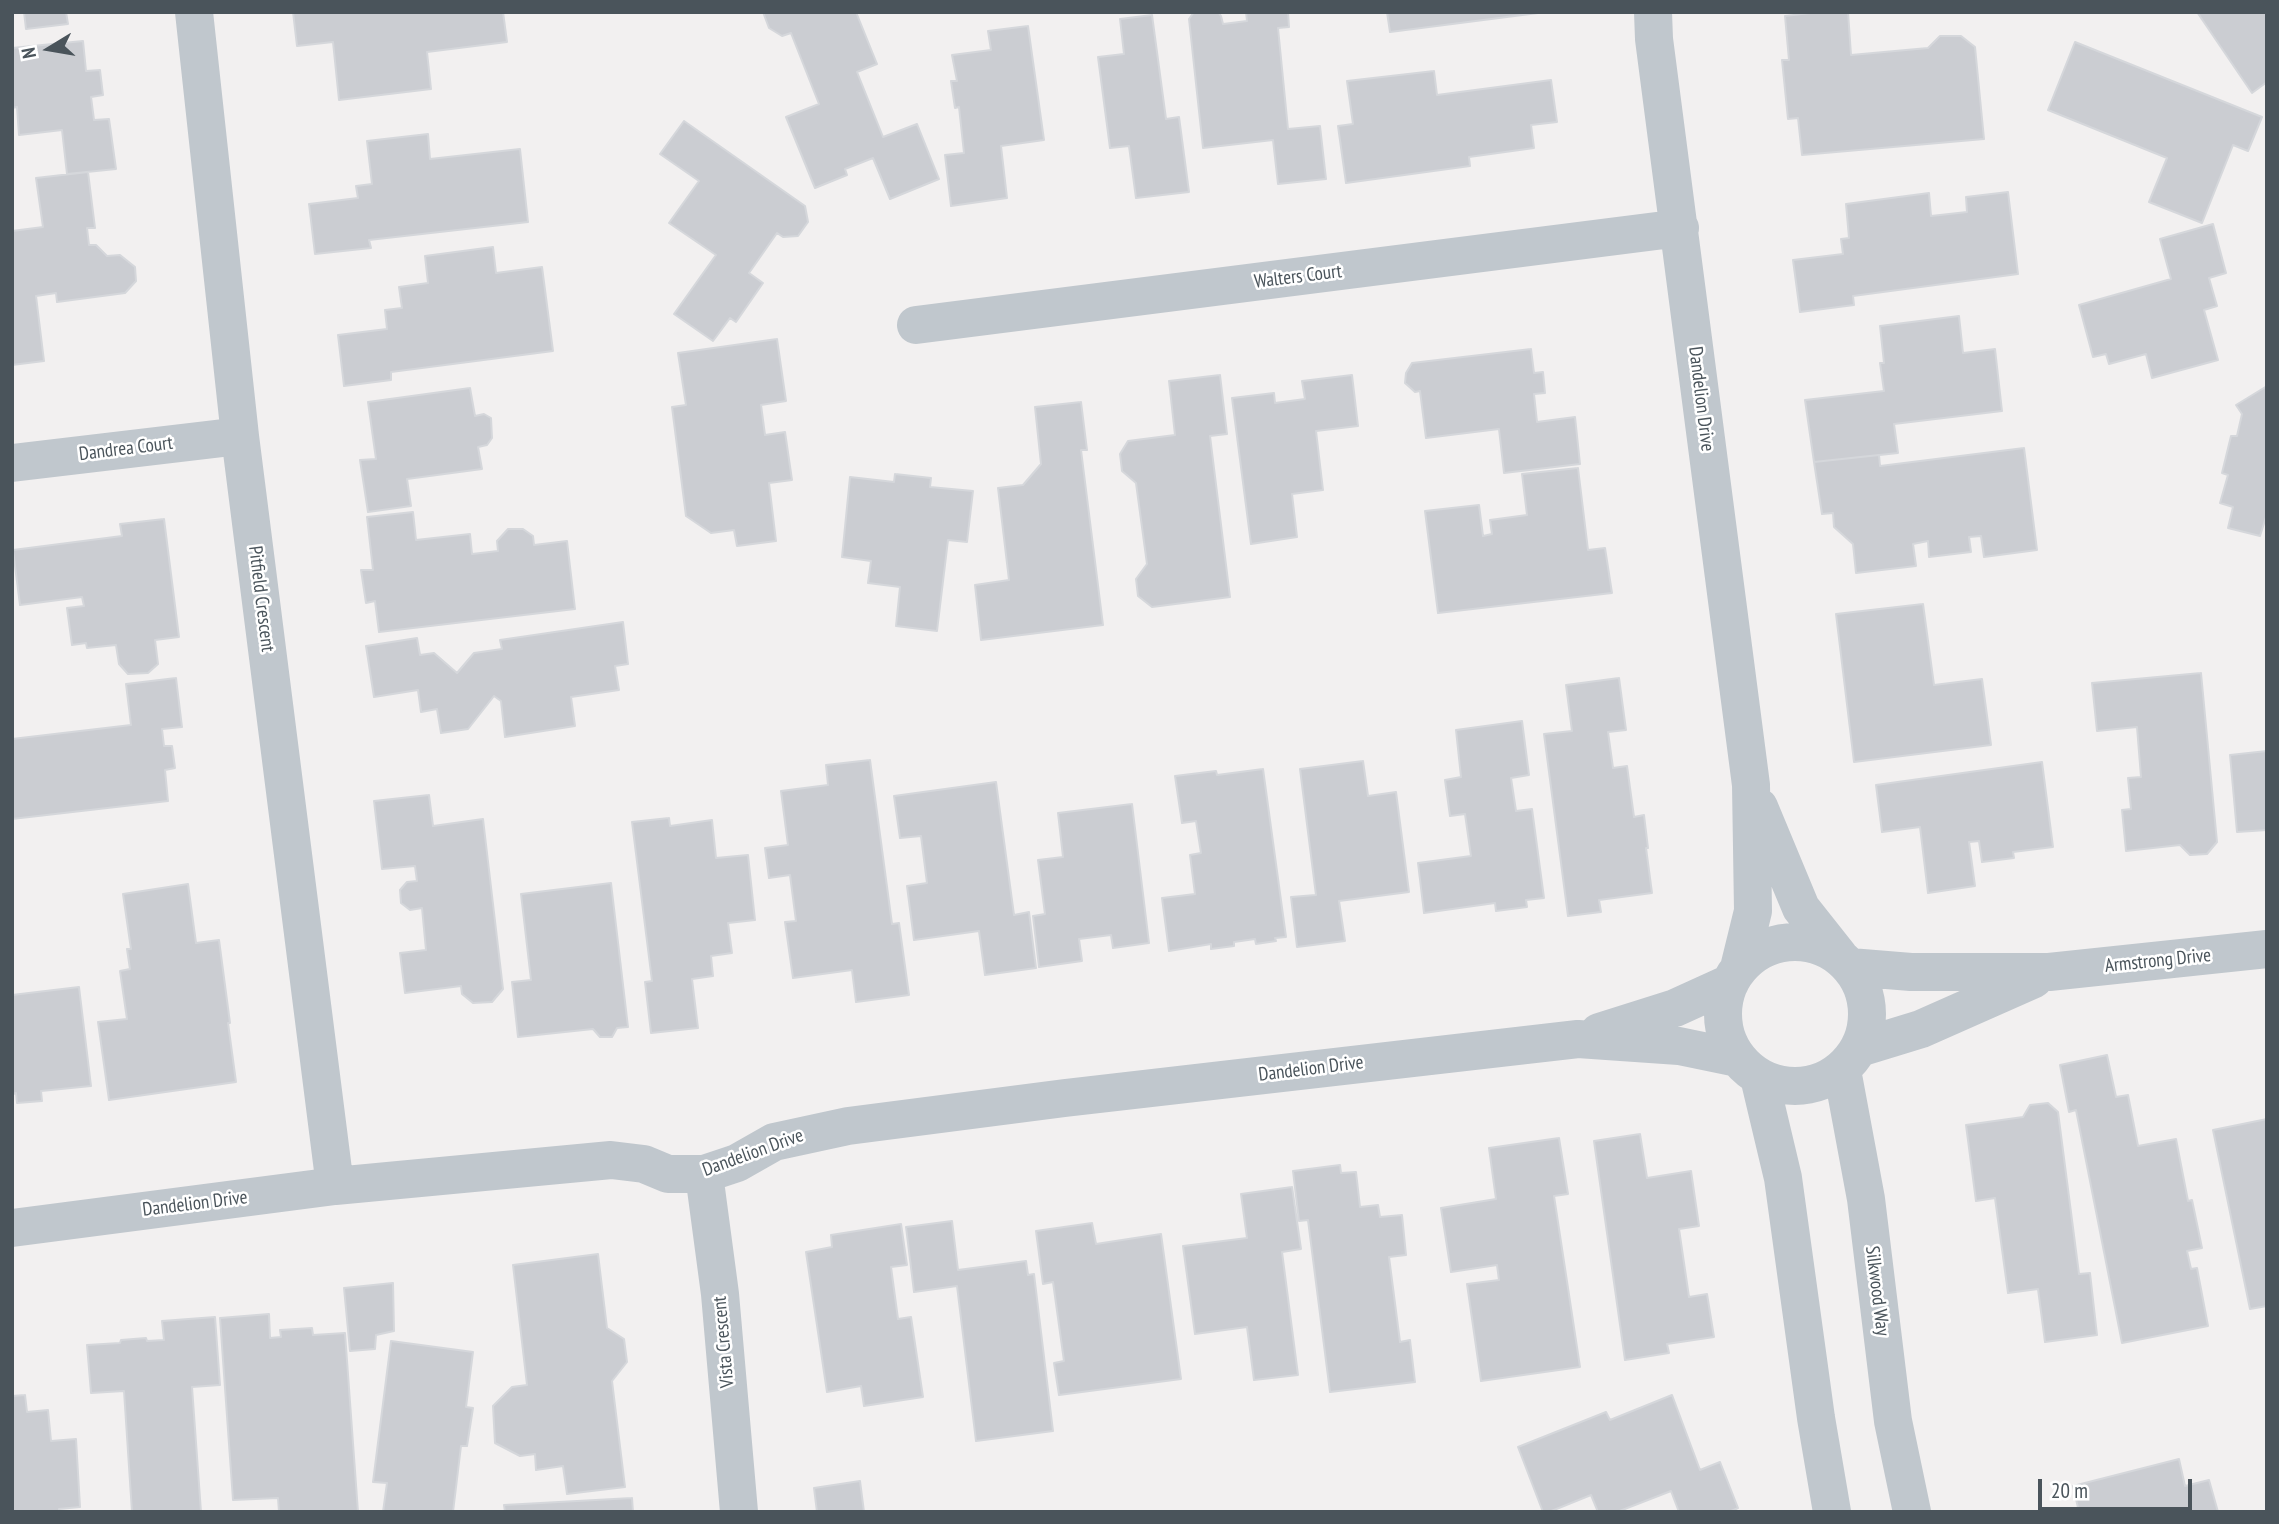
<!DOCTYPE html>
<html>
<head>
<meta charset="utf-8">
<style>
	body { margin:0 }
	#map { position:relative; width:2279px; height:1524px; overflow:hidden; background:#f2f0f0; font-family:"PT Sans Narrow",sans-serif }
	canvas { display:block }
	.frame { position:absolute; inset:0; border:14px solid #4a545b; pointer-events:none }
	.north { position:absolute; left:14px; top:14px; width:70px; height:70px; -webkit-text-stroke:5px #fff; paint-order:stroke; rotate:259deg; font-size:19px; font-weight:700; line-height:28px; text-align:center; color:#4a545b }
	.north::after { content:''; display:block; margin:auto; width:24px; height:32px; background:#4a545b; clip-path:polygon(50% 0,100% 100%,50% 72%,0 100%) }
	.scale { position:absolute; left:2038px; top:1479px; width:154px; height:32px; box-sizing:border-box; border:4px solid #4a545b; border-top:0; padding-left:9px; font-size:21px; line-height:24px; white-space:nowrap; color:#4a545b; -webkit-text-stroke:5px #fff; paint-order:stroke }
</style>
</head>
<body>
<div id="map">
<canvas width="2279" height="1524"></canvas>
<div class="frame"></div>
<div class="north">N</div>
<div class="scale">20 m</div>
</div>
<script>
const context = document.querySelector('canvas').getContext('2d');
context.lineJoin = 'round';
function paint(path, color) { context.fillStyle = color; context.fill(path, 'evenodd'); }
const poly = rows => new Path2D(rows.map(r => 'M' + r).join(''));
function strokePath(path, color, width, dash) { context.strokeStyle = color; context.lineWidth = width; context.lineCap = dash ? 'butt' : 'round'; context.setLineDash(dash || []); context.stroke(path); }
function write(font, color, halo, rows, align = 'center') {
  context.font = font + ' "PT Sans Narrow",sans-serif'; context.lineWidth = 5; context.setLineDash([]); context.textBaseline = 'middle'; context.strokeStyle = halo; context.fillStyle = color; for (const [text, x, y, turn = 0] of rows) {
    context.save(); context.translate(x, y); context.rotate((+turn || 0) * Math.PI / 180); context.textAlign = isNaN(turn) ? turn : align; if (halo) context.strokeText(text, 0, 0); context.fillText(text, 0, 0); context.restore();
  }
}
const building = poly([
	[24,12,66,12,68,24,26,29,24,12],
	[293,12,503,12,507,42,427,52,431,89,339,100,333,42,297,46,293,12],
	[763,12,856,12,877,64,857,72,883,137,917,124,939,179,890,199,873,158,845,169,847,175,815,188,786,117,819,104,791,33,782,36,769,28,763,12],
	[1194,12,1218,12,1221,16,1223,24,1247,21,1246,12,1288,12,1289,27,1278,28,1288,129,1320,126,1326,179,1278,184,1273,140,1203,148,1189,19,1194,12],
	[1387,12,1538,12,1538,13,1390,32,1387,12],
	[1819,12,1848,12,1851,55,1928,48,1940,36,1961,36,1975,47,1984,139,1802,155,1798,118,1788,119,1782,60,1789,60,1785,16,1819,12],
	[2197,12,2267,12,2267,82,2252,93,2197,12],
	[1152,15,1166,119,1179,117,1189,192,1136,198,1129,146,1110,148,1098,57,1124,54,1120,19,1152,15],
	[1028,26,1044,140,1001,146,1007,198,951,206,945,155,964,153,959,107,955,108,951,81,957,81,952,55,991,50,988,31,1028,26],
	[83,41,86,71,100,70,103,95,91,97,94,120,109,119,116,169,67,174,62,130,19,135,17,107,12,108,12,48,83,41],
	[2075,42,2262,117,2248,151,2233,145,2202,223,2149,202,2167,158,2048,110,2075,42],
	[1434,71,1437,95,1551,80,1557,122,1531,125,1534,148,1469,157,1470,166,1346,183,1338,126,1353,124,1347,81,1434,71],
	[684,121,805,206,808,222,798,236,783,237,777,233,749,273,763,283,736,322,730,318,713,341,674,314,716,255,669,223,699,181,660,154,684,121],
	[428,134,430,159,520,149,528,222,369,240,371,248,315,254,309,204,358,198,356,186,372,184,367,141,428,134],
	[88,172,95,228,87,228,89,245,96,245,107,256,120,255,135,267,136,281,125,293,57,302,56,293,36,296,44,361,12,365,12,231,43,227,36,178,88,172],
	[2008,192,2018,274,1853,296,1854,305,1800,312,1793,260,1843,254,1841,239,1849,238,1846,204,1929,193,1931,216,1967,212,1966,197,2008,192],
	[2213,224,2226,273,2209,278,2217,306,2204,310,2218,360,2152,378,2146,354,2109,364,2106,354,2093,357,2079,305,2171,279,2160,239,2213,224],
	[493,247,496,273,542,267,553,351,391,372,391,380,344,386,338,335,387,329,385,310,402,308,399,287,428,283,425,256,493,247],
	[1959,316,1963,353,1995,349,2002,411,1894,424,1898,453,1814,462,1805,400,1884,391,1880,363,1884,363,1880,326,1959,316],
	[777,339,786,401,761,405,765,435,785,432,792,480,769,483,776,541,737,546,734,530,711,533,686,516,672,407,686,405,678,353,777,339],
	[1531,349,1534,373,1543,372,1545,393,1534,394,1537,422,1575,417,1580,464,1504,473,1499,429,1426,438,1420,391,1415,392,1405,383,1406,373,1412,363,1531,349],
	[1220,375,1227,434,1210,436,1230,597,1152,607,1138,596,1136,579,1147,564,1136,483,1122,471,1120,454,1128,441,1175,435,1169,381,1220,375],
	[1352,375,1358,426,1316,431,1323,490,1292,494,1297,537,1251,544,1232,398,1274,393,1275,403,1305,399,1302,381,1352,375],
	[2267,386,2267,514,2260,536,2228,528,2233,507,2220,503,2228,475,2222,473,2231,436,2237,436,2242,414,2236,405,2267,386],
	[470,388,475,416,484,414,491,418,492,438,487,445,478,447,482,469,407,479,411,506,368,512,360,460,376,459,368,402,470,388],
	[1081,402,1087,450,1081,450,1103,625,981,640,975,585,1009,580,998,488,1023,485,1041,464,1035,407,1081,402],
	[2024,448,2037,550,1984,557,1981,536,1969,537,1971,552,1929,557,1928,541,1913,544,1916,566,1856,573,1853,544,1834,527,1833,513,1822,514,1814,462,1879,455,1880,466,2024,448],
	[1578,468,1588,550,1605,548,1612,593,1438,613,1425,511,1479,505,1483,536,1492,534,1490,520,1527,515,1522,474,1578,468],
	[895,474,931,478,930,487,973,491,967,542,948,540,937,631,896,626,900,587,868,583,871,561,842,557,850,477,894,482,895,474],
	[413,512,416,540,470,534,472,554,498,551,497,541,508,529,523,529,533,536,534,545,567,541,575,609,379,632,375,601,366,603,361,570,373,570,367,517,413,512],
	[164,519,179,637,155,640,158,664,148,673,128,674,119,664,116,645,87,648,86,643,72,645,67,608,84,606,82,597,20,605,13,550,122,536,120,524,164,519],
	[1923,604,1934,685,1982,679,1991,745,1854,762,1836,614,1923,604],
	[623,622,628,664,615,666,619,690,571,697,575,726,505,737,501,701,494,696,468,729,441,733,437,709,421,712,418,690,374,697,366,646,417,638,420,655,434,653,457,673,474,653,502,649,500,640,623,622],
	[2201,673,2217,842,2207,854,2190,855,2180,845,2126,851,2122,810,2131,809,2128,778,2141,777,2137,727,2097,731,2092,683,2201,673],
	[176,678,182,727,162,729,164,746,172,746,175,768,165,770,168,801,12,819,12,739,131,725,126,684,176,678],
	[1619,678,1626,730,1608,732,1613,768,1627,766,1634,817,1644,815,1648,848,1646,848,1652,893,1599,900,1601,912,1568,916,1544,734,1572,731,1566,685,1619,678],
	[1522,721,1529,775,1511,778,1516,811,1532,809,1544,898,1526,900,1527,907,1496,911,1495,903,1424,913,1418,863,1471,856,1465,814,1450,816,1445,780,1461,777,1456,730,1522,721],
	[2267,751,2267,830,2237,832,2230,755,2267,751],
	[870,760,892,924,899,923,909,995,856,1002,852,970,793,978,785,922,796,921,790,875,769,878,765,848,788,845,781,791,828,785,826,765,870,760],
	[1363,761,1368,796,1396,792,1409,892,1339,901,1345,941,1297,947,1291,897,1316,895,1300,769,1363,761],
	[2042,762,2053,847,2013,852,2014,858,1982,862,1979,841,1969,842,1975,886,1928,893,1920,827,1882,832,1876,785,2042,762],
	[1263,769,1286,937,1275,938,1276,941,1256,944,1255,939,1234,942,1234,946,1211,949,1211,944,1169,951,1162,898,1195,894,1190,855,1201,853,1196,821,1182,823,1175,776,1216,771,1217,775,1263,769],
	[996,782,1014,915,1029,912,1036,968,985,975,979,931,914,940,907,886,927,883,921,836,900,838,894,796,996,782],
	[429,795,433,826,483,819,503,989,492,1002,473,1003,462,994,461,986,405,993,400,953,426,950,422,908,410,910,401,903,400,890,407,882,417,881,415,866,382,869,374,801,429,795],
	[1132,804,1149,943,1113,948,1111,935,1079,939,1082,961,1039,967,1033,916,1045,914,1038,860,1063,857,1058,813,1132,804],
	[669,818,670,826,712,820,716,858,748,855,755,920,728,923,732,953,711,956,713,976,692,979,698,1028,651,1033,645,982,652,981,632,822,669,818],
	[611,883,628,1027,617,1028,612,1037,600,1037,593,1029,518,1037,512,982,531,980,521,894,611,883],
	[188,884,196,943,219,940,230,1023,228,1023,236,1082,109,1100,98,1022,127,1019,120,971,130,969,127,949,131,949,123,894,188,884],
	[79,987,91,1086,41,1091,42,1101,17,1103,16,1093,12,1094,12,995,79,987],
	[2107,1055,2116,1097,2128,1095,2138,1146,2176,1139,2188,1201,2192,1200,2202,1248,2187,1251,2191,1269,2197,1268,2208,1326,2122,1343,2076,1110,2069,1112,2060,1065,2107,1055],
	[2048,1103,2058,1112,2079,1274,2090,1273,2097,1335,2045,1342,2038,1289,2008,1293,1995,1198,1976,1201,1966,1125,2023,1117,2030,1105,2048,1103],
	[2267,1119,2267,1306,2250,1309,2213,1130,2267,1119],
	[1640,1134,1647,1178,1691,1171,1699,1226,1679,1229,1689,1297,1707,1294,1714,1337,1667,1344,1669,1353,1625,1360,1594,1141,1640,1134],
	[1559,1138,1568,1194,1554,1196,1580,1367,1481,1381,1467,1284,1499,1280,1497,1265,1451,1272,1441,1208,1496,1199,1489,1148,1559,1138],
	[1340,1165,1341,1173,1356,1172,1360,1207,1378,1205,1380,1217,1402,1215,1406,1255,1389,1257,1400,1342,1410,1340,1415,1382,1330,1392,1308,1220,1299,1221,1293,1171,1340,1165],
	[1292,1187,1301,1249,1282,1252,1298,1375,1254,1380,1247,1327,1195,1334,1183,1246,1247,1238,1241,1194,1292,1187],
	[952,1221,958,1270,1026,1261,1028,1275,1034,1274,1053,1431,976,1441,957,1286,914,1292,906,1227,952,1221],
	[1092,1223,1096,1244,1161,1234,1181,1379,1059,1395,1054,1363,1064,1361,1053,1282,1043,1284,1036,1231,1092,1223],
	[901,1224,907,1265,891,1267,898,1319,911,1317,923,1397,864,1406,861,1386,827,1392,806,1252,832,1247,831,1235,901,1224],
	[598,1254,607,1328,624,1339,627,1362,612,1381,625,1487,567,1494,563,1466,536,1470,535,1454,520,1456,495,1443,493,1406,512,1387,527,1385,513,1265,598,1254],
	[393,1283,394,1331,376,1335,375,1349,350,1351,344,1288,393,1283],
	[269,1314,270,1338,281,1337,280,1330,312,1328,313,1335,345,1333,358,1512,279,1512,278,1498,233,1500,220,1318,269,1314],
	[215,1317,220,1385,192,1387,201,1512,132,1512,124,1391,91,1393,87,1345,120,1343,121,1340,146,1338,147,1341,164,1340,162,1321,215,1317],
	[391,1341,473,1352,466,1407,473,1408,467,1446,461,1446,453,1512,383,1512,387,1483,373,1482,391,1341],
	[25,1395,27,1412,48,1410,51,1441,76,1439,80,1507,59,1509,59,1512,12,1512,12,1396,25,1395],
	[1672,1395,1700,1470,1720,1462,1738,1508,1729,1512,1679,1512,1671,1491,1617,1512,1598,1512,1591,1495,1549,1512,1543,1512,1518,1447,1606,1412,1610,1420,1672,1395],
	[2179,1459,2185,1486,2209,1480,2218,1512,2079,1512,2073,1486,2179,1459],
	[860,1481,864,1512,817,1512,814,1488,860,1481],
	[632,1498,633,1512,505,1512,504,1505,632,1498]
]);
paint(building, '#cbcdd2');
strokePath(building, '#d5d7db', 2);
strokePath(poly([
	[194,12,240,436,335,1186],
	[1653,12,1654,39,1751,785,1753,911,1739,968],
	[916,325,1680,228],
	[12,463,240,436],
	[1759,807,1801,908,1839,956],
	'1723 1014a72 72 0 1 1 144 0a72 72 0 1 1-144 0Z',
	[1850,967,1911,972,2049,972,2267,949],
	[1599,1032,1675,1008,1730,983],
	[1859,1048,1921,1029,2034,979],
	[1842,1070,1866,1199,1893,1421,1912,1512],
	[1759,1077,1783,1178,1816,1418,1832,1512],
	[704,1174,720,1294,739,1512],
	[12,1228,335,1186,611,1160,644,1164,668,1174,704,1174,737,1163,774,1142,848,1126,1065,1098,1578,1039,1679,1046,1737,1058]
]), '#c0c7cd', 38);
write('19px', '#4a545b', '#fff', [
	["Walters Court",1298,277,-7],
	["Dandelion Drive",1701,399,83],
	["Dandrea Court",126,449,-7],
	["Pitfield Crescent",261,599,83],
	["Armstrong Drive",2158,961,-6],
	["Dandelion Drive",1311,1069,-7],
	["Dandelion Drive",753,1153,-20],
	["Dandelion Drive",195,1204,-7],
	["Silkwood Way",1877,1291,83],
	["Vista Crescent",724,1342,-95]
]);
</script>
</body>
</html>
